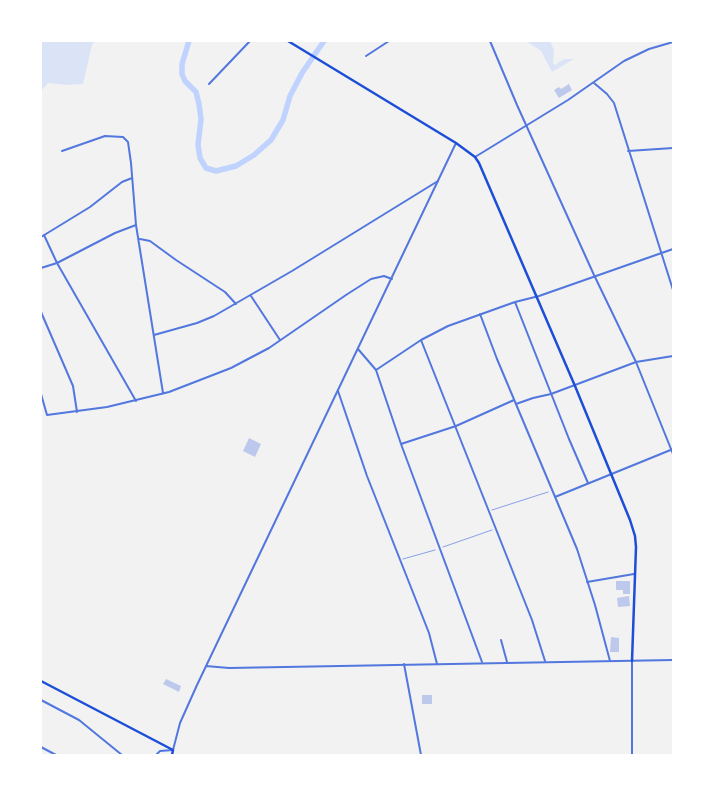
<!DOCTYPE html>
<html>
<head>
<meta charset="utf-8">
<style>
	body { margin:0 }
	#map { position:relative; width:714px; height:796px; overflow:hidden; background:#f2f2f2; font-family:Commissioner,sans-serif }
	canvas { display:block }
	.frame { position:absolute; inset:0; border:42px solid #fff; pointer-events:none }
</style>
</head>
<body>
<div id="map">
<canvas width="714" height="796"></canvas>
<div class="frame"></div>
</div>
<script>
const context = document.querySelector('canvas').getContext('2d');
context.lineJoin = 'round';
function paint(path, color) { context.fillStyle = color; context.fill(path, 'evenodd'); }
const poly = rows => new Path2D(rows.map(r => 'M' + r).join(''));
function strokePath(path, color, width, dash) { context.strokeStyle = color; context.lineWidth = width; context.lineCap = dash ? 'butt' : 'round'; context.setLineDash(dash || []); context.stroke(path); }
paint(poly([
	[41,41,95,41,92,45,83,84,67,85,48,83,41,91],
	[526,41,550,41,554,50,553,63,555,65,564,59,574,59,552,72,541,51]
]), '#dbe4f7');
strokePath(poly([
	[189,41,182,64,182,74,185,81,196,92,199,104,201,119,198,145,200,158,206,168,216,171,236,166,254,155,271,140,283,120,290,96,302,73,324,41]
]), '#bfd3fe', 5.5);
paint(poly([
	[569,84,572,90,559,98,554,90,559,87,561,89],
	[249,438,261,444,255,457,243,451],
	[616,581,630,581,630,594,623,594,623,590,616,590],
	[629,596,630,606,618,607,617,598],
	[611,637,619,638,619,652,610,652],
	[166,679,181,686,179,692,163,684],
	[422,695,432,695,432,704,422,704]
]), '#bdc9ec');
strokePath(poly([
	[492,510,548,492],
	[443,547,492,530],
	[403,559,435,550]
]), '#1d4ed8', 0.5);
strokePath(poly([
	[490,41,517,105,594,275,636,362,673,454],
	[366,56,389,41],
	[594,83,607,94,614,103,673,290],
	[209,84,250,41],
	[62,151,105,136,123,137,128,142,131,163,136,225,163,393],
	[628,151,673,148],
	[44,235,57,263,136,401],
	[41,237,90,207,122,182,132,178],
	[140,239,150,241,176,260,225,292,236,304],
	[41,268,57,263,115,233,136,225],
	[251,296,280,340],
	[515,302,569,439,588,483],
	[41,312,73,386,77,412],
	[480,314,497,359,577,549,595,605,610,661],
	[154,335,197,323,214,316,292,271,438,181],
	[421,340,532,620,545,661],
	[358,349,376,370,401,444,482,662],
	[376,370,421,340,448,326,515,302,539,296,673,249],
	[338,391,367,476,429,633,437,664],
	[41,394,47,415,107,407,169,392,231,368,269,348,346,295,371,279,384,276,392,279],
	[516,404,533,398,551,394,636,362,673,356],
	[401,444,456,426,514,400],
	[555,497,673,449],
	[587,582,634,574],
	[501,640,507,662],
	[632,661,632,755],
	[404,664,421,755],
	[41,700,79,720,122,755],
	[41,747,56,755]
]), '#5277de', 2);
strokePath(poly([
	[475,157,568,100,624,61,649,49,673,42],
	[206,666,229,668,673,660],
	[156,755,160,751,173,750,180,723,197,685,456,143]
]), '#5277de', 2);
strokePath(poly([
	[288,41,456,143,475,157,479,163,575,386,630,520,635,536,636,547,632,661]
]), '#1d4ed8', 2.5);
strokePath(poly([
	[41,681,173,750,172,755]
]), '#1d4ed8', 2.5);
</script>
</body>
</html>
